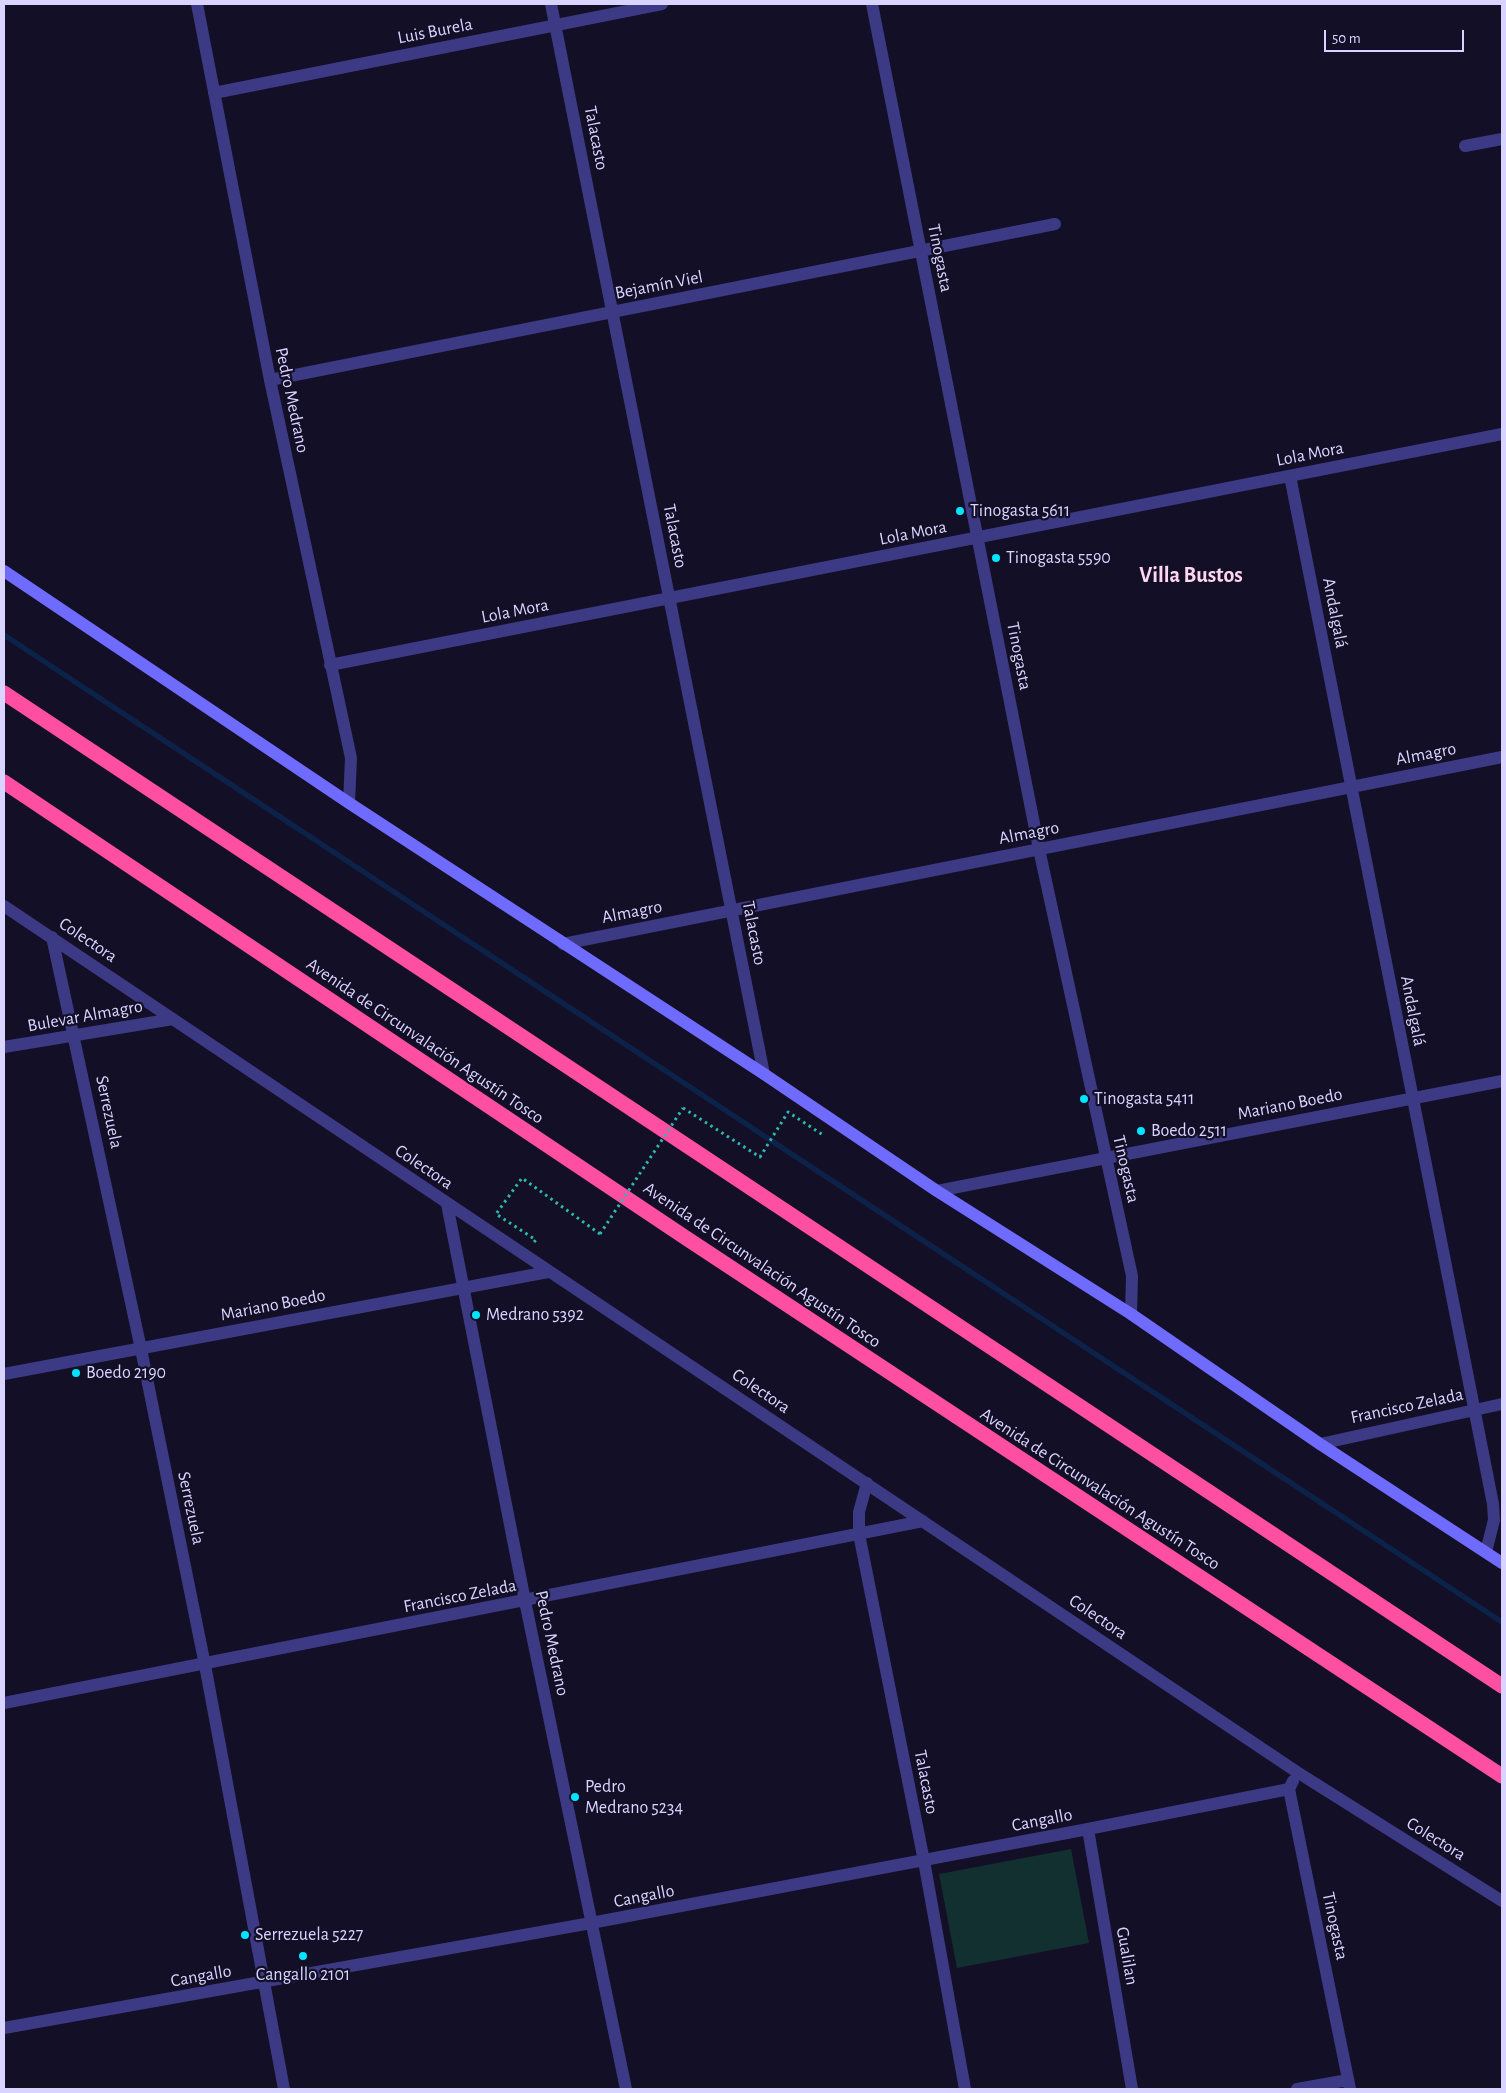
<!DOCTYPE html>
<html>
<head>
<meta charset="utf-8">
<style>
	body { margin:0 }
	#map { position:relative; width:1506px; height:2093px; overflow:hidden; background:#130f26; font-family:"Alegreya Sans",sans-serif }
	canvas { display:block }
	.frame { position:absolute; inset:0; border:5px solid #d9d4ff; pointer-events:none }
	.scale { position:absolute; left:1324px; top:30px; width:140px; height:22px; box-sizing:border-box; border:2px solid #d9d4ff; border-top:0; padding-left:6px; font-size:15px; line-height:18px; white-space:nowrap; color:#d9d4ff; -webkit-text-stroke:4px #130f26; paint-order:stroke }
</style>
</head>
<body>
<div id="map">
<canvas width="1506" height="2093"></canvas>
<div class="frame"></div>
<div class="scale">50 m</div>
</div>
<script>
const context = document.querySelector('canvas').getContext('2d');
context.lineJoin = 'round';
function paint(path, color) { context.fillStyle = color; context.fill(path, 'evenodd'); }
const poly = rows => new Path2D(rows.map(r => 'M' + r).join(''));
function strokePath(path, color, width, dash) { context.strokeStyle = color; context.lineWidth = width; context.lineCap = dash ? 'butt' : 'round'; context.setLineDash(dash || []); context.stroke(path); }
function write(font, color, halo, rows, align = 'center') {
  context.font = font + ' "Alegreya Sans",sans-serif'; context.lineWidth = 4.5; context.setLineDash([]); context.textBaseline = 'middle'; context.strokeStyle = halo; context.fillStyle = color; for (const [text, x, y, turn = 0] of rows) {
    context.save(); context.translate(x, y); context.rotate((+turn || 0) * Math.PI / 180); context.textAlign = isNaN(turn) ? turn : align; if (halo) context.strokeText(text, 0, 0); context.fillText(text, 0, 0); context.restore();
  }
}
paint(poly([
	[1071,1849,1089,1943,957,1968,939,1874]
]), '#12302f');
strokePath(poly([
	[4,635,1502,1622]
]), '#0c2248', 5.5);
strokePath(poly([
	[683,1108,760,1157,788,1112,823,1135,824,1133],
	[534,1242,536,1240,496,1214,522,1178,600,1234]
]), '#2fb8b0', 3, [2.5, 4]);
strokePath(poly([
	[197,4,270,380,351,758,349,803],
	[551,4,764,1074],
	[872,4,1039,849,1132,1276,1131,1314],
	[214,93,662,4],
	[1465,146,1502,139],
	[270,380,1055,224],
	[1290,476,1493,1504,1494,1520,1486,1552],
	[330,665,1502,434],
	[4,906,1297,1772,1502,1901],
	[52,937,141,1349,205,1665,284,2089],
	[563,944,1502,757],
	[4,1047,173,1019],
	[937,1191,1502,1081],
	[447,1204,525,1601,626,2089],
	[4,1374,548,1272],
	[1320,1444,1502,1404],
	[867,1483,859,1512,859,1534,924,1861,965,2089],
	[4,1703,923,1521],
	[1293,1781,1289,1789,1350,2089],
	[1088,1829,1132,2089],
	[4,2028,591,1923,1088,1829,1289,1789],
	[1297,2089,1348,2080]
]), '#3d3a85', 12);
strokePath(poly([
	[4,571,349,803,764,1074,937,1191,1131,1314,1320,1444,1502,1563]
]), '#6f6bff', 12);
strokePath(poly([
	[4,693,1502,1686],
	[4,782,686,1238,1502,1776]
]), '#ff4fa3', 15);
strokePath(poly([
	[600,1234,683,1108]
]), '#2fb8b0', 3, [2.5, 4]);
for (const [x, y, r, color] of [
	[960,511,5,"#00e5ff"],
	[996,558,5,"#00e5ff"],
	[1084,1099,5,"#00e5ff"],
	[1141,1131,5,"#00e5ff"],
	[476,1315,5,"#00e5ff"],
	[76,1373,5,"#00e5ff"],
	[575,1797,5,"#00e5ff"],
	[245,1935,5,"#00e5ff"],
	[303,1956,5,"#00e5ff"]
]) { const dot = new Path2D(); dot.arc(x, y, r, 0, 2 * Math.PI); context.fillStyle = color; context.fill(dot); strokePath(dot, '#130f26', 2); }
write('18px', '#d9d4ff', '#130f26', [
	["Luis Burela",435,31,-11],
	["Talacasto",596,138,79],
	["Tinogasta",940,258,79],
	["Bejamín Viel",659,285,-11],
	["Pedro Medrano",292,400,78],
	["Lola Mora",1310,454,-11],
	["Lola Mora",913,533,-11],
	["Talacasto",675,536,79],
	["Lola Mora",515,611,-11],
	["Andalgalá",1335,613,79],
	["Tinogasta",1019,656,79],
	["Almagro",1426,754,-11],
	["Almagro",1029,833,-11],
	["Almagro",632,912,-11],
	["Talacasto",754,933,79],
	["Colectora",88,940,34],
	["Andalgalá",1413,1011,79],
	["Bulevar Almagro",85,1016,-10],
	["Avenida de Circunvalación Agustín Tosco",425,1041,34],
	["Mariano Boedo",1290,1104,-11],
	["Serrezuela",109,1112,78],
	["Colectora",424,1167,34],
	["Tinogasta",1126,1169,77],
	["Avenida de Circunvalación Agustín Tosco",762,1265,34],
	["Mariano Boedo",273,1305,-11],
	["Colectora",761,1391,34],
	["Francisco Zelada",1407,1406,-12],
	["Avenida de Circunvalación Agustín Tosco",1100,1489,33],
	["Serrezuela",191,1508,78],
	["Francisco Zelada",460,1596,-11],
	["Colectora",1098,1617,34],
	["Pedro Medrano",552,1643,78],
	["Talacasto",926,1782,79],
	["Cangallo",1042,1820,-11],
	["Colectora",1436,1839,32],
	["Cangallo",644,1896,-11],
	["Tinogasta",1335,1926,78],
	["Gualilan",1127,1956,80],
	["Cangallo",201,1976,-10]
]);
write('18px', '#d9d4ff', '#130f26', [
	["Tinogasta 5611",970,511],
	["Tinogasta 5590",1006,558],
	["Tinogasta 5411",1094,1099],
	["Boedo 2511",1151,1131],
	["Medrano 5392",486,1315],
	["Boedo 2190",86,1373],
	["Pedro",585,1787],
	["Medrano 5234",585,1808],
	["Serrezuela 5227",255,1935],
	["Cangallo 2101",303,1975,"center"]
], 'left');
write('bold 22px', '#ffd6f0', '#130f26', [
	["Villa Bustos",1191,575]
]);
</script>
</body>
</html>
